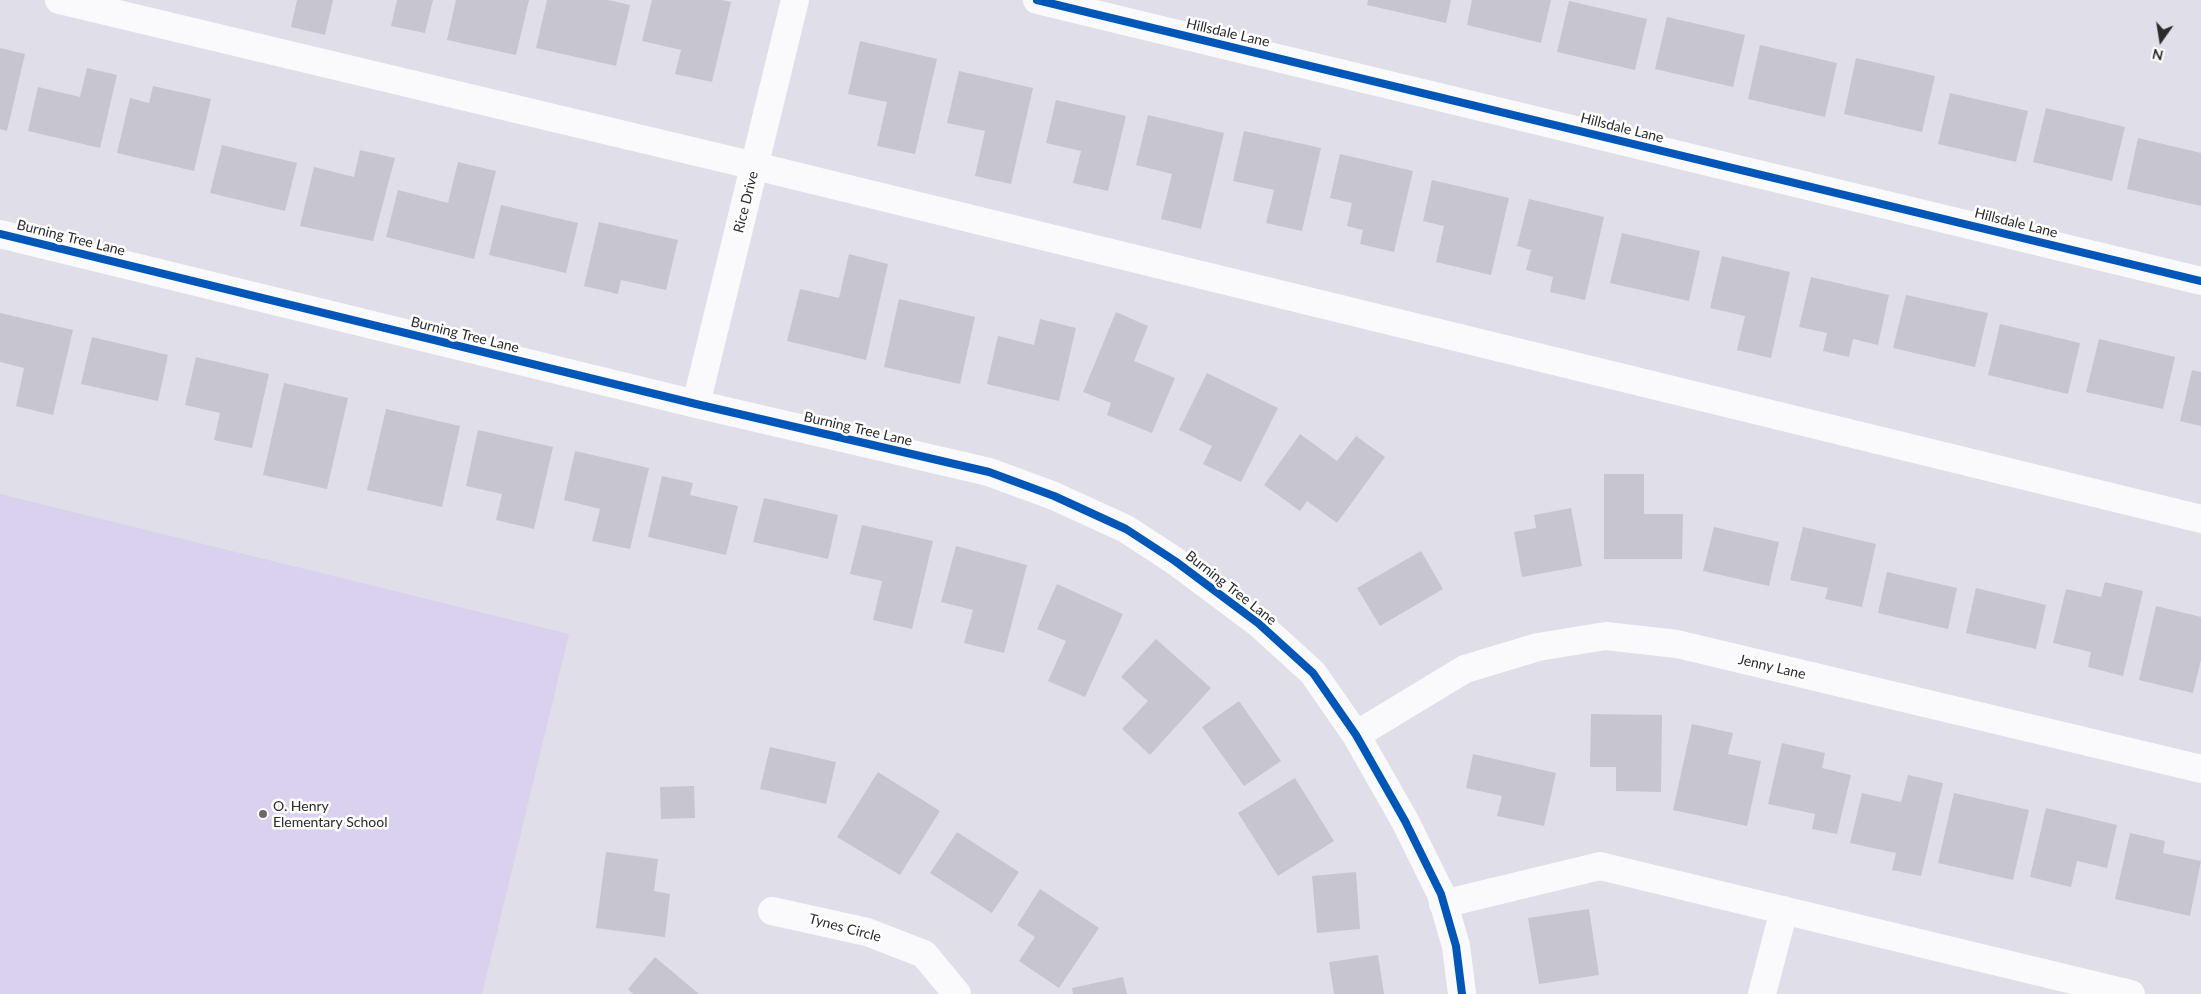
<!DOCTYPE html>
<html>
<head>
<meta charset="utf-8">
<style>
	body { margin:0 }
	#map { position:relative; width:2201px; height:994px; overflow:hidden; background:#e0dee9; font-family:Lato,sans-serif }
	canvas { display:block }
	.north { position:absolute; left:2136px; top:15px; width:50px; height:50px; -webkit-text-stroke:4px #fff; paint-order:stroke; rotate:193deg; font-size:14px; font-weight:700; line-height:20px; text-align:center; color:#2a2a2a }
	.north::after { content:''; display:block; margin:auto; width:18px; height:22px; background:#2a2a2a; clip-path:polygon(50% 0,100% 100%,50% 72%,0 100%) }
</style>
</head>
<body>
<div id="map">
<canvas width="2201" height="994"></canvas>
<div class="north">N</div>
</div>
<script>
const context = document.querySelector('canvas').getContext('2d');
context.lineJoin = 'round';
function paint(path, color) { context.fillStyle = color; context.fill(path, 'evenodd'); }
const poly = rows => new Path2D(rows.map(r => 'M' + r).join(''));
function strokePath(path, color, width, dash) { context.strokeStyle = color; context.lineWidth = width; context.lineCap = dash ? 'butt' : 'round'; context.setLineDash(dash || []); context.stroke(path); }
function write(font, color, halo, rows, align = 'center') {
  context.font = font + ' Lato,sans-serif'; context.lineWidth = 5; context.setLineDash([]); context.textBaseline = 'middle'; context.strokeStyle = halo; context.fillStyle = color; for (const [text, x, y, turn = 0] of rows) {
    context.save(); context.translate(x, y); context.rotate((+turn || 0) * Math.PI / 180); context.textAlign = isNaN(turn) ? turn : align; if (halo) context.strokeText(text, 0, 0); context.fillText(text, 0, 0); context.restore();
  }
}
paint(poly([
	[0,494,569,634,482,994,0,994]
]), '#d9d1ed');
paint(poly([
	[297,0,333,0,325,35,291,27],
	[397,0,433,0,425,33,391,26],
	[456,0,529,0,516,55,447,40],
	[547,0,608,0,630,5,616,66,536,48],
	[652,0,722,0,731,2,712,82,675,74,681,50,642,41],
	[1368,0,1451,0,1446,23,1367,5],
	[1472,0,1551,0,1541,43,1467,25],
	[1569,1,1647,19,1635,70,1557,52],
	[1667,17,1745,35,1733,87,1655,69],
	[860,41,937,59,915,154,877,146,887,102,848,94],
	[1760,45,1837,63,1825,117,1748,99],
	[0,48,25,54,7,131,0,129],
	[1856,58,1935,76,1922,132,1844,114],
	[87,68,117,75,100,148,28,131,38,87,80,97],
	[959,71,1033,88,1011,184,975,176,985,131,947,123],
	[153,86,211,99,194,171,117,153,130,98,149,103],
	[1950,93,2028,111,2016,162,1938,144],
	[1056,100,1126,116,1108,191,1073,183,1081,151,1046,143],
	[2046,108,2125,127,2112,181,2033,162],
	[1148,115,1224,133,1201,229,1161,219,1172,174,1136,165],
	[1244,131,1321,148,1302,231,1266,223,1274,190,1233,181],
	[2138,138,2201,153,2201,206,2127,189],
	[222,145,297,163,285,211,210,193],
	[360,150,395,158,373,241,300,226,314,167,354,177],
	[1340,154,1413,171,1394,252,1360,244,1363,230,1347,226,1352,203,1330,198],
	[458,162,496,171,474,259,386,237,398,190,448,203],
	[1432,180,1509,198,1491,275,1436,262,1444,226,1423,221],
	[1529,199,1604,217,1585,300,1550,292,1553,277,1526,270,1531,250,1517,246],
	[501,205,578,223,566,273,489,255],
	[599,222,678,240,666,290,621,280,618,294,584,286],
	[1622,233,1700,251,1689,301,1610,283],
	[849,254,888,264,866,360,787,341,800,289,839,298],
	[1722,256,1790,272,1771,358,1737,350,1745,316,1710,308],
	[1811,277,1889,295,1878,345,1853,339,1849,357,1823,351,1827,333,1799,327],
	[1906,295,1988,313,1975,367,1893,348],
	[899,299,975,317,960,384,884,367],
	[1116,312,1148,326,1134,361,1175,378,1152,433,1107,415,1111,403,1083,392],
	[0,313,73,330,53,415,16,406,24,368,0,362],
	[1040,319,1076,328,1059,401,987,384,998,336,1034,345],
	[2000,324,2080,343,2068,394,1988,375],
	[92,337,168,355,158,401,81,384],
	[2099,339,2175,357,2163,409,2086,392],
	[196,357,269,374,252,448,214,440,220,413,185,405],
	[2192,370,2201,372,2201,426,2180,421],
	[1207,373,1278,408,1241,482,1203,464,1212,446,1179,430],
	[284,383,348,398,327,489,263,475],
	[386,409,460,426,442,507,367,490],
	[478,430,553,447,534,529,496,520,502,494,466,486],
	[1300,434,1337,461,1356,436,1385,457,1337,523,1307,501,1300,511,1264,485],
	[575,451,649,468,630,549,592,541,600,509,564,500],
	[1604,474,1644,474,1644,514,1683,514,1682,559,1604,559],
	[662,476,693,483,690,495,738,506,726,555,648,537],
	[764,498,838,515,828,559,753,542],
	[1571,508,1582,566,1522,577,1514,532,1536,528,1534,515],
	[862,525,933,541,912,629,873,620,882,581,850,574],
	[1714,527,1779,542,1769,586,1703,571],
	[1803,527,1876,544,1862,607,1825,599,1828,588,1790,580],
	[956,546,1027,565,1004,653,964,643,973,610,941,602],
	[1421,551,1443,589,1380,626,1357,588],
	[1887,572,1957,588,1948,629,1878,613],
	[2105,582,2143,591,2123,676,2088,667,2091,652,2053,643,2066,589,2101,597],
	[1057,584,1123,614,1085,697,1048,681,1066,641,1037,629],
	[1976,588,2046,605,2036,649,1966,633],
	[2156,606,2201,617,2201,660,2193,693,2139,680],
	[1156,639,1211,688,1150,755,1122,729,1148,701,1121,677],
	[1239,701,1281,761,1244,786,1202,727],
	[1591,714,1662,715,1661,792,1616,791,1616,767,1590,767],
	[1692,724,1733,733,1728,754,1761,761,1747,826,1673,810],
	[1782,743,1825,753,1822,768,1851,775,1837,834,1812,829,1815,814,1768,804],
	[770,747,836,762,826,804,760,789],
	[1473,754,1556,773,1544,826,1497,816,1502,796,1466,788],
	[878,772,940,811,900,875,837,837],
	[1908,775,1943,783,1921,876,1892,870,1896,853,1850,843,1862,793,1901,802],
	[1295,778,1334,841,1278,876,1238,813],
	[694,786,695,818,661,819,660,787],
	[1954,793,2029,810,2013,880,1938,863],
	[2046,808,2117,825,2107,868,2077,861,2071,887,2030,877],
	[957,832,1019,872,992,913,930,873],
	[2130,833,2165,841,2163,853,2201,861,2190,916,2115,899],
	[606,852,658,859,654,891,670,894,665,937,596,928],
	[1356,872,1360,929,1317,933,1312,876],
	[1040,889,1099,928,1059,988,1019,961,1035,937,1017,925],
	[1589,909,1599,975,1539,984,1528,918],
	[1378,955,1384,994,1334,994,1329,962],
	[655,957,699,994,633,994,628,989],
	[1123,977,1127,994,1073,994,1072,988]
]), '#c7c6ce');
strokePath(poly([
	[59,0,755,166,2201,519],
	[1037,0,2201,281],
	[0,234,696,404,989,472,1054,496,1126,529,1175,561,1258,623,1313,673,1356,735,1405,821,1441,894,1456,946,1462,994],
	[696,404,795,0],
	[1356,735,1465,669,1538,647,1606,636,1677,644,2201,769],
	[1443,904,1600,866,2131,994],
	[772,911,867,932,924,954,957,994],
	[1762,994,1784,910]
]), '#fafafc', 28);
strokePath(poly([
	[1037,0,2201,281],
	[0,234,696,404,989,472,1054,496,1126,529,1175,561,1258,623,1313,673,1356,735,1405,821,1441,894,1456,946,1462,994]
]), '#0057b8', 8);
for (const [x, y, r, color] of [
	[263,814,5,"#6a696d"]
]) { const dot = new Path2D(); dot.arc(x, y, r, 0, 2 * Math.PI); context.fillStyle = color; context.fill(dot); strokePath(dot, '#fff', 2); }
write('14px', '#2a2a2a', '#fff', [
	["Hillsdale Lane",1228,33,13],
	["Hillsdale Lane",1622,128,14],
	["Rice Drive",746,202,-76],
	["Hillsdale Lane",2016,223,14],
	["Burning Tree Lane",71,238,14],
	["Burning Tree Lane",465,335,14],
	["Burning Tree Lane",858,429,13],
	["Burning Tree Lane",1231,588,38],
	["Jenny Lane",1772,667,13],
	["Tynes Circle",845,928,15]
]);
write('14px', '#2a2a2a', '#fff', [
	["O. Henry",273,806],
	["Elementary School",273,822]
], 'left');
</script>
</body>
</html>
